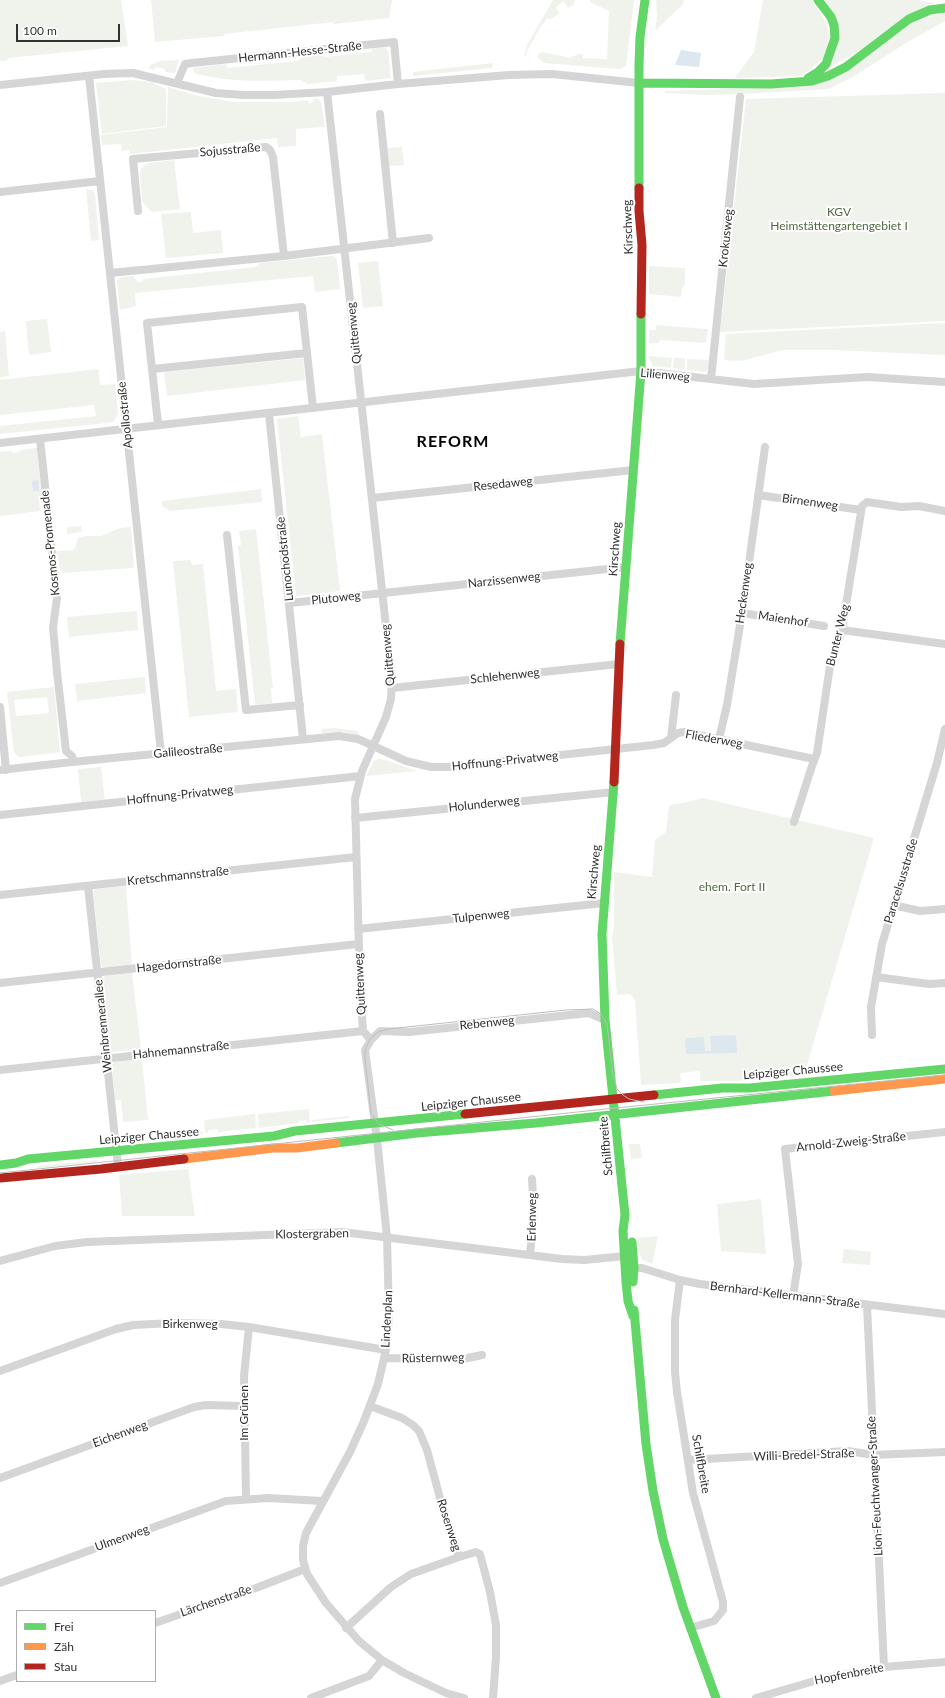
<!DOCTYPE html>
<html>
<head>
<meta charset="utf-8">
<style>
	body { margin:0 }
	#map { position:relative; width:945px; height:1698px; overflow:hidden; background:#fff; font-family:Lato,sans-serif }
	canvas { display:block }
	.legend { position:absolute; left:16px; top:1610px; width:140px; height:72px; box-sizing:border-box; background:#fff; border:1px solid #adadad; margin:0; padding:5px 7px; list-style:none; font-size:12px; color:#313131 }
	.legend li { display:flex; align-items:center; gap:8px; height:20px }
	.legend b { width:20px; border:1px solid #adadad }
	.scale { position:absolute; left:16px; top:24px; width:104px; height:18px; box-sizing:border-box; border:2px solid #313131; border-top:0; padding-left:5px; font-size:12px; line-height:14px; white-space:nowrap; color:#313131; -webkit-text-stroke:3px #fff; paint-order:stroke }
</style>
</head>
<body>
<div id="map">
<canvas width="945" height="1698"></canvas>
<ul class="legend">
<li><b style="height:5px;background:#63d668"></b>Frei</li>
<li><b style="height:5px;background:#ff974d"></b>Zäh</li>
<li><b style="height:5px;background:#b3261e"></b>Stau</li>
</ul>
<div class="scale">100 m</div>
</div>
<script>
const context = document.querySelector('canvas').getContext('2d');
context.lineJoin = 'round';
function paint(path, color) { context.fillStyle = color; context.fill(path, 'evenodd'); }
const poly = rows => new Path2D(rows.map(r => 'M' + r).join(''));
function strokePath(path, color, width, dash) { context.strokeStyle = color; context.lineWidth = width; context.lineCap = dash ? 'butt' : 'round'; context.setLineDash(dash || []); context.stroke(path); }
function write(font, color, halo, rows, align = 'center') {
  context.font = font + ' Lato,sans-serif'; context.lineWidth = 4; context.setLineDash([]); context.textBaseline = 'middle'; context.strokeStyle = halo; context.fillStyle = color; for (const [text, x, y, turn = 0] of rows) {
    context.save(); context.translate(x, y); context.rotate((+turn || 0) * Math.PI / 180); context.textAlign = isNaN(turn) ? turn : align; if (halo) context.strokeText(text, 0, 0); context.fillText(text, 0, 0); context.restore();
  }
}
paint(poly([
	[0,0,121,0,128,46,8,58,7,61,0,61],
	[151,0,392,0,389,18,334,24,333,22,224,34,224,36,155,42],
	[553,0,575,0,573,5,568,8,564,1,556,7,559,14,550,19,549,18,545,20,545,22,541,26,527,51,526,56,524,56,527,45],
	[590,0,634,0,626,66,620,69,544,63,537,57,538,54,543,52,570,58,578,54,583,54,583,58,607,59,609,11,590,2],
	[656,0,684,0,683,4,655,31,657,16],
	[763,0,812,0,830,29,826,56,802,76,735,78,754,52],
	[822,0,917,0,936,3,824,74,833,59],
	[945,12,945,21,906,43,856,75,829,89,742,94,705,95,665,93,665,91,793,87,912,23],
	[385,47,388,50,391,78,365,81,364,74,337,76,337,81,308,84,301,80,253,81,223,79,196,74,192,68,226,64,227,68,298,61,302,57,323,54,324,57,372,52,372,49],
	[179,60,175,73,165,72,165,69,156,67,154,70,149,68,150,65,161,61],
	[493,63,492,68,413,76,413,72],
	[131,80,152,82,166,89,166,126,102,134,96,83],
	[168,87,198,96,233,102,290,102,308,100,309,103,314,102,313,99,318,99,321,102,325,127,296,129,296,146,278,147,277,138,130,154,129,150,122,151,121,144,102,145,101,135,167,127],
	[945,93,945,321,720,332,746,99],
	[402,147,404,165,389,166,387,148],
	[174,160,180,209,152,212,142,202,140,173,142,167,149,163],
	[86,189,93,190,95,194,99,240,91,241],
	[191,212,193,233,221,230,223,253,166,258,161,214],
	[332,256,337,259,340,289,315,292,313,276,135,293,136,306,120,310,117,280,121,277,133,276,138,282,142,282,143,279,256,267,260,263],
	[378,261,383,306,363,308,358,263],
	[649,266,685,268,685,285,682,287,681,297,649,294],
	[47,319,51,352,29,355,26,321],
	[945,323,945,355,833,350,783,350,741,361,724,360,726,334],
	[656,325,708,329,706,343,660,340,659,343,649,343,649,330,656,330],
	[5,331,9,376,0,377,0,332],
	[648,356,672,358,671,368,653,366],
	[303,358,305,380,167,396,164,372],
	[674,358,685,358,685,370,673,368],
	[687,359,709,360,707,372,687,370],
	[98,369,100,385,115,384,118,413,114,421,107,423,0,434,0,426,96,416,94,405,0,415,0,380],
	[298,416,301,437,322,434,340,591,296,596,277,419],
	[37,448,42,498,39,499,40,511,0,516,0,452,12,451,13,453,20,452,20,450],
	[261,489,262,502,170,511,162,506,162,501],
	[81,526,82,532,67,534,67,527],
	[131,527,134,568,62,573,62,570,60,570,57,551,74,550,78,538,86,536,101,536,120,528],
	[256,529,273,688,271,688,272,703,255,705,238,546,241,545,239,531],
	[191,560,192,565,203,564,216,691,236,689,238,712,189,717,173,561],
	[137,611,138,630,69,637,67,617],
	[145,677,146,693,77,701,75,684],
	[54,687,60,752,21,757,17,756,14,752,7,692],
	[47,697,49,713,16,716,14,700],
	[334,728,358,731,359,735,343,732,322,733,321,729],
	[378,759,382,759,417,771,366,776,374,761],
	[101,767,105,801,83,803,81,801,78,769],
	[703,798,874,838,804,1075,738,1081,700,1081,700,1071,680,1073,681,1083,641,1085,635,1000,630,994,617,995,612,937,614,926,614,872,652,877,655,840,666,832,669,805,684,803],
	[126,886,132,966,104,968,101,965,93,893,95,889],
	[132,972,141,1049,112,1052,110,1050,103,978,106,975],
	[142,1059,148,1120,123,1122,121,1100,115,1100,112,1065,114,1061],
	[309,1109,310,1122,307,1123,306,1120,299,1121,299,1123,259,1128,258,1114],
	[255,1114,256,1128,218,1132,217,1129,208,1130,208,1133,205,1133,204,1120],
	[349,1116,349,1118,312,1122,312,1120],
	[202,1131,203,1134,165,1138,164,1135],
	[629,1144,640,1144,642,1158,631,1159],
	[97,1160,97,1162,38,1168,38,1166],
	[188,1169,195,1216,122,1216,119,1175],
	[761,1199,766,1254,721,1251,717,1204],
	[658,1236,652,1264,643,1260,639,1253,637,1238],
	[844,1249,871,1252,870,1265,842,1263]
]), '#f0f3ec');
paint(poly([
	[681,50,701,53,699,67,675,65],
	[38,480,39,491,33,491,32,481],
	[736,1035,737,1053,686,1054,685,1041,687,1038,704,1037,705,1051,711,1051,710,1036]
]), '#dde7f0');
strokePath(poly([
	[89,76,161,753],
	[177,83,185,64,192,63,394,42,398,84],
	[0,85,104,74,133,73,216,93,244,95,273,95,327,92,398,84,509,75,552,74,639,83],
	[327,92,392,681,391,699,386,717,362,771,355,799,360,987,363,1031,371,1040],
	[380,114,393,243],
	[0,192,100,181],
	[138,211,133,159,266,147,270,150,273,157,284,256],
	[110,273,284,256,429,238],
	[152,369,307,353],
	[711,379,740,97],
	[269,414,303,739],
	[158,424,147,323,302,307,313,408],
	[40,439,57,598,53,627,57,672,66,751,72,756,74,762],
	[0,443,641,371,754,384,867,377,945,382],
	[758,495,861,510],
	[372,498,633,470],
	[227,535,246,710,300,705],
	[290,603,626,567],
	[742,613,824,626],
	[842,630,945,644],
	[392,688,619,664],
	[0,707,6,770],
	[671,738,676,695],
	[719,739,727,705,742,613,765,447],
	[0,770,72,762,339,736,358,739,406,761,431,767,449,767,653,745,664,743,678,733,684,732,814,759],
	[0,815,360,776],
	[355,818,614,792],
	[794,822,812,766,817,753,830,666,842,630,862,506,867,502,901,507,919,506,945,511],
	[88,886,118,1166],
	[0,895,356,857],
	[893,905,920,911,945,909],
	[358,929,604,903],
	[876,977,929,984,945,983],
	[0,983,358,944],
	[872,1035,871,1007,882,944,937,763,945,729],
	[0,1070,363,1031],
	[530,1254,534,1215,532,1179],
	[0,1261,55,1246,87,1242,342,1232,562,1259,584,1260,625,1256],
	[630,1268,642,1268,680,1280,700,1284,945,1314],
	[680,1280,675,1320,675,1372,677,1392,693,1493,723,1602,723,1610,714,1621,690,1628],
	[793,1296,798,1264,785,1149,945,1132],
	[867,1305,884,1667],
	[385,1358,463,1359,482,1355],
	[0,1371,116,1329,133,1325,174,1323,221,1324,249,1327,386,1350],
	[370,1406,402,1418,413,1425,419,1431,427,1450,440,1498,459,1557,476,1552,480,1554,490,1592,496,1625,496,1657,493,1698],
	[688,1460,848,1451,873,1455,945,1452],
	[0,1478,194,1407,206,1405,244,1406],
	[246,1498,244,1376,249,1327],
	[0,1583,226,1501,268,1498,322,1501],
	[155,1623,256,1588,305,1569],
	[346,1628,391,1587,411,1574,459,1557],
	[0,1681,17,1675],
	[311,1698,369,1676,382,1660],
	[464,1698,446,1693,404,1673,382,1660,359,1641,326,1603,307,1574,303,1560,303,1546,306,1533,350,1452,364,1421,378,1384,386,1350,389,1318,387,1237,377,1139,365,1050,371,1040,380,1031,409,1032,589,1013,605,1020],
	[756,1698,821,1679,884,1667,945,1662]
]), '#d5d5d5', 8);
strokePath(poly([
	[808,78,818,72,826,64,835,38,834,25,831,17,818,0],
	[639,83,771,84,812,81,828,76,846,67,909,19,930,10,945,8],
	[639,188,639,65,640,37,645,0],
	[620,644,641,371,641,314],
	[614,782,602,934,605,1020,625,1215,623,1231,626,1282,628,1301,633,1316],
	[654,1095,722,1088,750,1088,945,1069],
	[336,1143,417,1133,536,1123,834,1091],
	[0,1165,16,1163,28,1159,274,1136,295,1131,465,1114],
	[632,1242,634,1268,633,1282],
	[634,1310,646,1444,653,1491,663,1539,683,1607,716,1698]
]), '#63d668', 9);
strokePath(poly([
	[834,1091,945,1079],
	[184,1159,273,1148,297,1148,336,1143]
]), '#ff974d', 9);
strokePath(poly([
	[639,188,639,211,642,245,641,314],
	[614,782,620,644],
	[465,1114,654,1095],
	[0,1178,101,1169,184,1159]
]), '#b3261e', 9);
strokePath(poly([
	[393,1130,379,1124,371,1113,365,1059,365,1050,370,1039,378,1032,388,1029,566,1010,593,1009,601,1014,607,1024,613,1075,617,1089,623,1095,629,1099,644,1102],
	[0,1173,606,1109,945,1075]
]), '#bdbdbd', 1);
write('12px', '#313131', '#fff', [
	["Hermann-Hesse-Straße",300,52,-6],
	["Sojusstraße",230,150,-5],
	["Kirschweg",628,227,-92],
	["Krokusweg",726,238,-84],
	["Quittenweg",354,333,-96],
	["Lilienweg",665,375,5],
	["Apollostraße",125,415,-96],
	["Resedaweg",503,484,-6],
	["Birnenweg",810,502,8],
	["Kosmos-Promenade",50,543,-96],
	["Kirschweg",615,549,-86],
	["Lunochodstraße",285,559,-96],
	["Narzissenweg",504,580,-6],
	["Heckenweg",744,593,-82],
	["Plutoweg",336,598,-6],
	["Maienhof",783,619,9],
	["Bunter Weg",838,635,-76],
	["Quittenweg",388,655,-95],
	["Schlehenweg",505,676,-6],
	["Fliederweg",714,739,10],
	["Galileostraße",188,751,-5],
	["Hoffnung-Privatweg",505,761,-6],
	["Hoffnung-Privatweg",180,795,-6],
	["Holunderweg",484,804,-6],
	["Kirschweg",594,872,-85],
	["Kretschmannstraße",178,876,-6],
	["Paracelsusstraße",901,881,-73],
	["Tulpenweg",481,916,-6],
	["Hagedornstraße",179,964,-6],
	["Quittenweg",360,984,-93],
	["Rebenweg",487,1023,-6],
	["Weinbrennerallee",103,1026,-96],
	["Hahnemannstraße",181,1050,-6],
	["Leipziger Chaussee",793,1071,-5],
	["Leipziger Chaussee",471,1102,-6],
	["Leipziger Chaussee",149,1136,-5],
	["Arnold-Zweig-Straße",851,1142,-6],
	["Schilfbreite",606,1146,-95],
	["Erlenweg",532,1217,-89],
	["Klostergraben",312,1234,-1],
	["Bernhard-Kellermann-Straße",785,1295,7],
	["Lindenplan",387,1319,-87],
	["Birkenweg",190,1324],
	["Rüsternweg",433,1358,-1],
	["Im Grünen",244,1413,-90],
	["Eichenweg",120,1434,-20],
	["Willi-Bredel-Straße",804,1455,-2],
	["Schilfbreite",701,1464,80],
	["Lion-Feuchtwanger-Straße",875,1486,-93],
	["Rosenweg",449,1525,72],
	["Ulmenweg",122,1538,-20],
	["Lärchenstraße",216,1601,-19],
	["Hopfenbreite",849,1674,-11]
]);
write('12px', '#516941', '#fff', [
	["KGV",839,212],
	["Heimstättengartengebiet I",839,226],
	["ehem. Fort II",732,887]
]);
context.letterSpacing = '1px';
write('bold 16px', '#000', '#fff', [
	["REFORM",453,442]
]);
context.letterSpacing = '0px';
</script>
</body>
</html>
